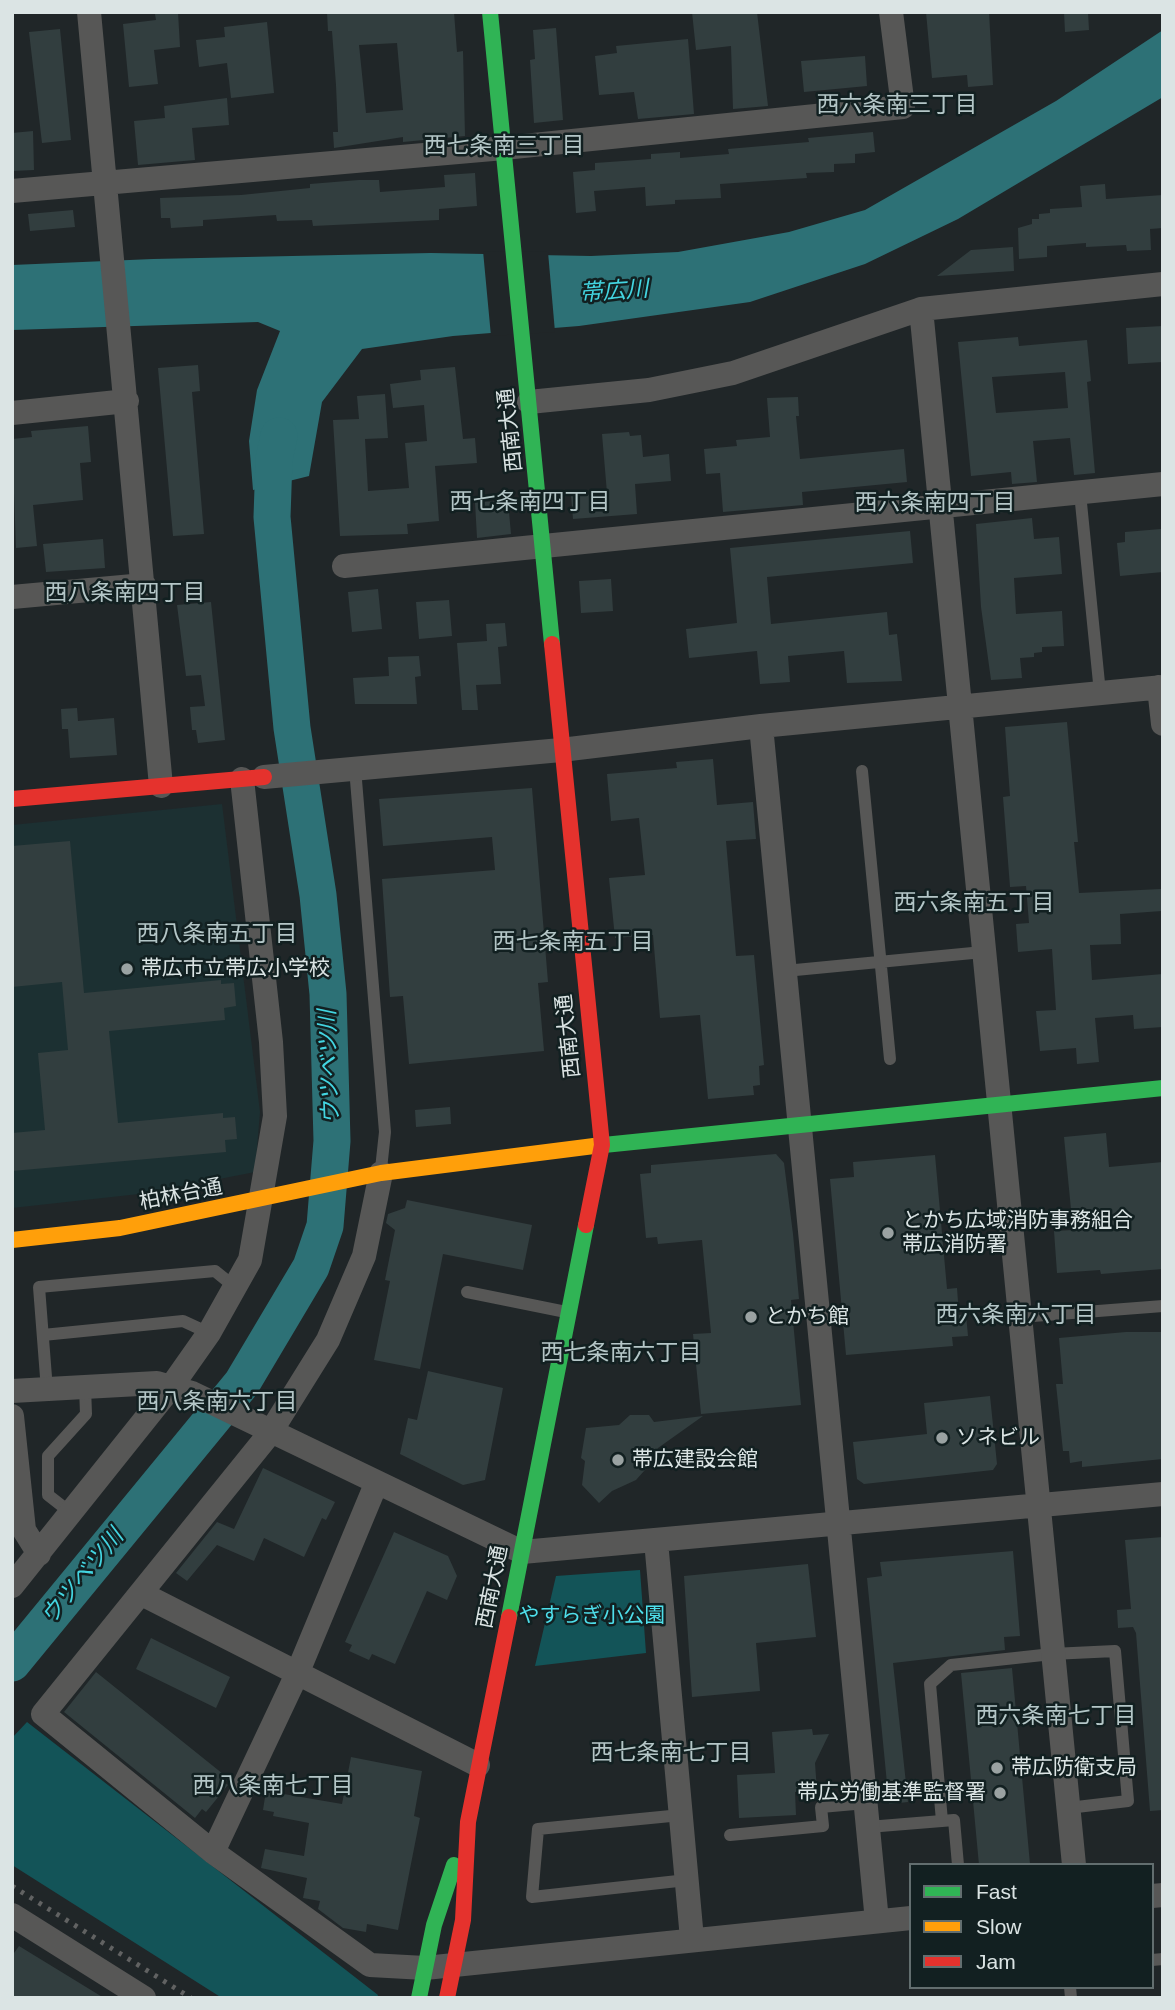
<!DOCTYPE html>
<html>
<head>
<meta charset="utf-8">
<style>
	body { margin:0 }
	#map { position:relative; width:1175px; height:2010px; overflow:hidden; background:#202628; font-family:Arial,sans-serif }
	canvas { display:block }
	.frame { position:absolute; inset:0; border:14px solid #dbe4e4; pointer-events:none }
	.legend { position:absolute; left:909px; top:1863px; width:245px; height:126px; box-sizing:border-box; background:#122021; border:2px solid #626e6f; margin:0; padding:9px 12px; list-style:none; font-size:21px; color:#dbe4e4 }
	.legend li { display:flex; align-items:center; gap:14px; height:35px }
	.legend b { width:35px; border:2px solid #626e6f }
</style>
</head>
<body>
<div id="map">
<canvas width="1175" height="2010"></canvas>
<div class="frame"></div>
<ul class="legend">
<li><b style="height:9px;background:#30b455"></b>Fast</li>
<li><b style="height:9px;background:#ff9f0a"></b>Slow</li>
<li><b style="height:9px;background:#e5322d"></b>Jam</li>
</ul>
</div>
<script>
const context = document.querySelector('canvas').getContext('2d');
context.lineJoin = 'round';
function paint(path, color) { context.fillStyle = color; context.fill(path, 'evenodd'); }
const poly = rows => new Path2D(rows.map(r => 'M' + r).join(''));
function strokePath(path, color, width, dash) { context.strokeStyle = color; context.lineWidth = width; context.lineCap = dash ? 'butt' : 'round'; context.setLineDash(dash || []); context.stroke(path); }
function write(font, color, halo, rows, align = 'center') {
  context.font = font + ' Arial,"Noto Sans JP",sans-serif'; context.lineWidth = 5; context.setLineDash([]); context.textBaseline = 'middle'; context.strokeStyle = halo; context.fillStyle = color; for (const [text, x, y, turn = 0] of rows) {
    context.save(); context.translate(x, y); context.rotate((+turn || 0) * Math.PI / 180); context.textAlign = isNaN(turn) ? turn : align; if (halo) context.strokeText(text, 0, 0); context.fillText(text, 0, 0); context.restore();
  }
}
paint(poly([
	[222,804,260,1112,255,1172,148,1193,12,1208,12,825]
]), '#1c3032');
paint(poly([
	[640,1570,646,1653,535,1666,556,1576],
	[27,1722,378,1995,377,1998,222,1998,12,1865,12,1738]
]), '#135458');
paint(poly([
	[1163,30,1163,97,958,219,865,264,750,302,579,326,453,336,362,349,322,402,309,476,253,490,249,441,257,390,280,331,258,322,12,330,12,265,153,259,431,253,591,256,678,252,789,232,865,210,1056,101]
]), '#2d7176');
paint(poly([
	[483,251,548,252,555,332,491,336]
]), '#202628');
strokePath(poly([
	[12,1663,242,1383,311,1267,325,1226,332,1141,328,994,318,895,292,728,272,517,274,459,279,436]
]), '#2d7176', 37);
paint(poly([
	[178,12,180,47,154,50,158,84,129,87,123,24,156,20,155,14],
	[327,12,454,12,457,52,463,51,465,136,403,142,403,137,334,148,333,132,338,132,336,85,332,31,328,31],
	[397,43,403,110,366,113,359,45],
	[692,12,757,12,768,106,733,109,731,46,696,50],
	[926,12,989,12,993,85,968,87,967,75,932,78],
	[1064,12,1088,12,1089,30,1065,32],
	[267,22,274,93,231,98,227,63,199,67,196,40,225,37,224,27],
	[556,28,563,120,534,123,530,60,535,59,533,30],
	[60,29,71,140,42,143,29,32],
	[688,39,694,114,638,119,634,92,599,95,595,56,617,53,616,46],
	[865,56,867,86,804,92,801,61],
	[227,98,229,125,192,128,195,160,138,165,134,121,165,118,164,106],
	[33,131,34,170,12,171,12,133],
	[873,132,875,152,855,154,855,163,834,164,834,172,806,173,807,178,720,184,721,198,675,200,675,204,646,206,645,187,594,191,596,211,576,213,573,172,595,170,595,163,651,159,651,154,680,152,680,158,729,154,728,149,809,142,808,138],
	[475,173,477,206,439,209,439,220,313,226,312,220,277,221,276,215,203,220,203,226,171,228,170,218,161,218,160,198,241,195,310,188,310,184,359,180,379,180,380,192,445,187,444,175],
	[1105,184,1106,199,1163,195,1163,228,1150,229,1151,250,1127,251,1126,245,1086,247,1086,243,1047,246,1047,257,1019,259,1018,228,1032,224,1032,219,1039,219,1039,214,1050,213,1050,209,1082,207,1080,186],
	[73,210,75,227,30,231,28,214],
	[1013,247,1014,271,937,276,971,250],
	[1163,326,1163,362,1128,364,1126,328],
	[1018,337,1019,346,1087,340,1091,381,1087,382,1095,473,1074,475,1070,438,1033,441,1037,482,1012,484,1011,472,971,476,958,342],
	[1065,372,1068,408,996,413,992,377],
	[198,365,200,391,192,392,204,534,173,536,158,368],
	[455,367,463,439,475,438,477,463,435,466,439,521,407,524,408,534,340,536,333,420,359,419,357,396,385,394,388,438,365,439,368,491,409,488,405,443,427,441,424,405,393,408,390,384,421,380,420,370],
	[798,397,799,416,796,416,800,459,904,449,907,482,802,492,803,505,723,512,720,473,706,474,704,449,737,446,736,440,770,437,767,398],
	[88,426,91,462,80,463,83,500,33,505,37,546,16,548,12,439,32,437,31,431],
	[629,432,630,436,641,435,643,457,669,454,671,481,635,484,637,514,573,519,571,496,607,493,602,434],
	[508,501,511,534,477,538,475,502],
	[1032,518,1034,539,1059,537,1062,574,1014,578,1016,614,1062,611,1064,646,1042,647,1042,652,1034,653,1034,657,1020,658,1022,678,991,680,981,607,976,524],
	[1161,529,1163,572,1120,576,1117,543,1125,542,1125,532],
	[910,531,913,563,767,577,771,624,887,612,889,635,897,634,902,681,847,683,844,651,788,656,790,682,760,684,757,651,689,658,686,629,737,623,730,548],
	[103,539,105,568,46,572,43,544],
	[611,579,613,611,581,613,579,581],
	[378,589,382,629,352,632,348,592],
	[449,600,452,636,419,639,416,602],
	[211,602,225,740,198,743,196,730,192,730,190,707,205,706,201,675,186,676,177,605],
	[505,623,507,646,498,647,501,684,476,685,478,710,462,710,457,643,487,641,486,624],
	[419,656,421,676,415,677,417,704,355,704,353,678,389,676,388,657],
	[77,708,78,721,114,718,117,755,70,758,68,729,62,729,61,709],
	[1067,722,1078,842,1074,842,1079,893,1161,889,1162,911,1120,914,1121,944,1090,945,1092,980,1163,974,1163,1027,1134,1029,1133,1015,1095,1018,1099,1062,1077,1064,1076,1048,1040,1051,1036,1011,1056,1010,1052,949,1018,952,1016,924,1029,923,1026,886,1010,887,1003,797,1010,796,1005,727],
	[713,759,717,805,753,802,756,839,726,841,736,956,754,955,764,1065,759,1066,760,1085,753,1086,754,1095,708,1099,700,1015,660,1018,653,935,615,938,609,878,645,875,639,818,611,821,607,774,677,768,676,762],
	[532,788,548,982,538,983,544,1051,409,1064,403,996,390,997,382,879,495,870,492,837,383,846,379,799],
	[70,841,84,993,221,980,221,984,234,983,236,1006,224,1008,225,1020,109,1031,118,1123,223,1113,223,1118,235,1117,237,1139,225,1140,226,1152,12,1171,12,1133,45,1130,38,1053,68,1050,62,982,12,987,12,846],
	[450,1107,451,1124,416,1127,415,1110],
	[1106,1133,1109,1167,1163,1162,1163,1269,1101,1274,1100,1270,1057,1273,1054,1231,1073,1230,1064,1137],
	[776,1154,784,1163,793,1234,799,1299,791,1300,801,1405,701,1414,693,1334,711,1333,702,1240,658,1244,657,1237,646,1238,640,1174,651,1173,651,1165],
	[935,1155,947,1289,957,1288,959,1315,966,1314,968,1336,952,1337,953,1346,846,1355,830,1179,854,1177,853,1162],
	[407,1200,532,1225,523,1270,443,1254,420,1369,374,1360,390,1281,385,1280,395,1230,386,1223,388,1214,405,1208],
	[1126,1332,1163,1332,1163,1459,1082,1467,1082,1461,1070,1463,1069,1451,1063,1451,1056,1384,1063,1384,1059,1338],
	[428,1371,503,1388,485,1480,463,1485,400,1454,408,1418,417,1420],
	[990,1396,997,1464,993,1470,864,1484,857,1479,853,1442,927,1434,924,1403],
	[630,1415,649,1415,654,1422,703,1416,658,1448,653,1461,636,1480,612,1491,599,1503,582,1485,585,1461,581,1458,586,1428,619,1425],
	[263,1468,335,1502,326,1520,322,1518,304,1557,264,1538,254,1561,217,1545,187,1581,176,1573,217,1522,234,1529],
	[394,1532,448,1556,457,1576,447,1600,427,1591,395,1664,372,1654,369,1660,349,1651,352,1645,345,1642],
	[1163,1537,1163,1810,1150,1811,1136,1633,1133,1627,1118,1628,1117,1610,1131,1609,1125,1540],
	[1013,1551,1020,1636,1004,1637,1005,1650,893,1663,908,1802,889,1804,867,1578,882,1576,880,1562],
	[808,1564,816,1637,756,1643,760,1691,692,1697,684,1576],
	[151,1638,230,1677,216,1708,136,1669],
	[1012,1668,1030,1864,979,1865,961,1673],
	[96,1672,228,1778,225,1783,228,1785,206,1812,202,1809,195,1818,64,1712],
	[812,1729,813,1735,829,1734,815,1763,817,1791,795,1792,796,1815,739,1818,737,1775,775,1773,772,1732],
	[351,1757,422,1771,414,1816,420,1818,398,1930,367,1924,366,1932,343,1928,318,1909,320,1901,303,1898,307,1878,261,1868,265,1849,304,1856,309,1823,273,1816,274,1812,263,1810,266,1791,342,1804],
	[19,1946,104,1998,12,1998,12,1956]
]), '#323e3f');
strokePath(poly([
	[1080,493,1100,693],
	[355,768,385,1132,381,1169],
	[862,771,890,1059],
	[785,971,983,952],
	[467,1292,566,1312],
	[1020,1317,1163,1306],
	[43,1335,183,1321,209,1333],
	[47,1390,39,1287,215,1271,236,1288],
	[71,1513,48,1495,48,1456,86,1414,85,1387],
	[681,1815,538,1829,532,1897,687,1880],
	[942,1821,930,1684,951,1665,1052,1654,1115,1651,1128,1801,1068,1808],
	[868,1827,954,1820,958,1865],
	[730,1835,823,1826,821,1807,866,1803],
	[1152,1960,1163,1959],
	[1070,1987,1071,1998]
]), '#575756', 12);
strokePath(poly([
	[89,12,161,786],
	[12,191,504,148,903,107,891,12],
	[921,309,1074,1865],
	[529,402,649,390,733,373,921,309,1163,284],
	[12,413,127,401],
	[344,566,1163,484],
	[12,597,144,585],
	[1159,687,1163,724],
	[761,726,877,1921],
	[264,777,561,750,761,726,1163,687],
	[381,1173,364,1256,328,1340,270,1433,43,1714,213,1852,370,1965,425,1968,911,1918],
	[12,1391,157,1383,192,1393,522,1552,1163,1494],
	[12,1416,24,1530,39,1554],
	[656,1541,692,1939],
	[12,1586,171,1387,209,1333,250,1260,275,1116,271,1042,242,779],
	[142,1594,478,1765],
	[213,1852,297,1674,376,1484],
	[1152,1896,1163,1895],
	[12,1915,144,1998]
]), '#575756', 24);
strokePath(poly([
	[490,12,552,644],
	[594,1146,1163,1088],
	[509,1617,586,1225],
	[419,1998,434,1925,454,1865]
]), '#30b455', 16);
strokePath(poly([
	[12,1240,120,1228,381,1173,594,1146]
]), '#ff9f0a', 16);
strokePath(poly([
	[552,644,602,1145,586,1225],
	[12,799,264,777],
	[447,1998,463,1920,468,1822,509,1617]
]), '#e5322d', 16);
strokePath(poly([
	[12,1886,191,1998]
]), '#616262', 5, [3.5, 7]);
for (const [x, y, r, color] of [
	[127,969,7,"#9aa2a2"],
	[888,1233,7,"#9aa2a2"],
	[751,1317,7,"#9aa2a2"],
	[942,1438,7,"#9aa2a2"],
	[618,1460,7,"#9aa2a2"],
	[997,1768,7,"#9aa2a2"],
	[1000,1793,7,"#9aa2a2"]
]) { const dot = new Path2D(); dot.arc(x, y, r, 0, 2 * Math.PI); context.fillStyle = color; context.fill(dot); strokePath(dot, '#122021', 2.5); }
write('21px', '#dbe4e4', '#122021', [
	["西南大通",511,430,-96],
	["西南大通",569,1036,-96],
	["柏林台通",181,1195,-11],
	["西南大通",493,1587,-79]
]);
write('21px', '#dbe4e4', '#122021', [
	["帯広市立帯広小学校",141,969],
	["とかち広域消防事務組合",902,1221],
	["帯広消防署",902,1245],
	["とかち館",765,1317],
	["ソネビル",956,1438],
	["帯広建設会館",632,1460],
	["帯広防衛支局",1011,1768],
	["帯広労働基準監督署",986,1793,"right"]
], 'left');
write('21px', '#4edeea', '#122021', [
	["やすらぎ小公園",592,1616]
]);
write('23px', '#b4c6c7', '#122021', [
	["西六条南三丁目",897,106],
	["西七条南三丁目",504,147],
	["西七条南四丁目",530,503],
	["西六条南四丁目",935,504],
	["西八条南四丁目",125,594],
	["西六条南五丁目",974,904],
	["西八条南五丁目",217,935],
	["西七条南五丁目",573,943],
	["西六条南六丁目",1016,1316],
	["西七条南六丁目",621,1354],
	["西八条南六丁目",217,1403],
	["西六条南七丁目",1056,1717],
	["西七条南七丁目",671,1754],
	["西八条南七丁目",273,1787]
]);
write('italic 23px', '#43d5e1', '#122021', [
	["帯広川",614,292,-4],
	["ウツベツ川",330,1067,-92],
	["ウツベツ川",83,1577,-51]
]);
</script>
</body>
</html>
